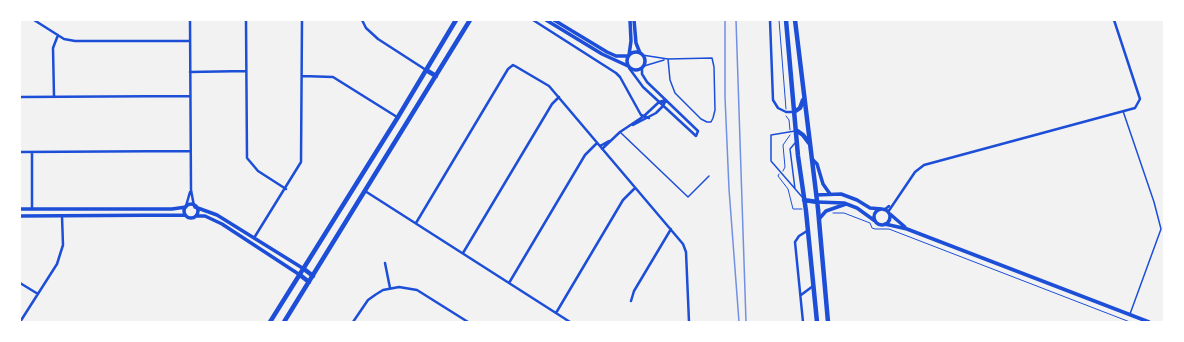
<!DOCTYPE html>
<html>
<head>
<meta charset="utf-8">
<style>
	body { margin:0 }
	#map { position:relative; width:1184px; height:342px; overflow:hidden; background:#f2f2f2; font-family:"Roboto Condensed",sans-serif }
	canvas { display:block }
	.frame { position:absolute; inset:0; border:21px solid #fff; pointer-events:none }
</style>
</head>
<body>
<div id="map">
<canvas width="1184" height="342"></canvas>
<div class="frame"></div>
</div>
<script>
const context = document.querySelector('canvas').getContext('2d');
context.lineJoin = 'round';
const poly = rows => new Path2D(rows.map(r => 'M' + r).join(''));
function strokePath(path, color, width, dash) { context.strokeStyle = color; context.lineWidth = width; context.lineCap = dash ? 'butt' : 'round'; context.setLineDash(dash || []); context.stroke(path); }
strokePath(poly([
	[779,20,786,109],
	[786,116,789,120,790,130],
	[783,171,785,167,783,145,790,135],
	[779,174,778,176,788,189,793,209,802,209],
	[833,213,844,213,870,223,872,228,875,229,889,229,1130,322]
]), '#1d4ed8', 1);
strokePath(poly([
	[642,55,668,59,712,58,714,67,715,110,713,118,711,122,707,122,701,119,675,93,670,80,668,59],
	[644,66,664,60],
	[1123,111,1154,202,1161,229,1130,314],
	[795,131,771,135,771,161,803,198],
	[620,132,688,197,709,176],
	[795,143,790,149,795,189]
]), '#1d4ed8', 1.5);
strokePath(poly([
	[34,20,64,39,75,41,190,41],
	[190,20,191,190,194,206],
	[246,20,247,158,258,171,286,189],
	[362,20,366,28,378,39,426,70],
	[533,20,616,73,620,77,641,115,649,118],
	[770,20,773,100,778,108,786,112,794,112],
	[629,68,643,87,696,136,698,131,647,82,642,74,642,68],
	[190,72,246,71],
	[302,76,333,77,397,117],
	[54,96,53,48,58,35],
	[20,97,190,96],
	[633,125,656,113,663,106,666,100],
	[600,146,609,141],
	[602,149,620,132,644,116,659,102,666,100],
	[20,152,190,151],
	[32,152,32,209],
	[365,191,570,322],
	[186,206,190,192],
	[884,210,889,206],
	[888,212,915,172,924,165,1135,108,1140,99,1114,20],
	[416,223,508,69,513,65,515,66,549,86,683,244,686,252,689,322],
	[254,238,301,162,302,20],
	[463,253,552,104,559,97],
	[385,263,390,288],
	[20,283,38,294],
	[509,283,585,155,597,143],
	[801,295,813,286],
	[631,301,634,291,671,229],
	[556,313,623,200,635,188],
	[20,322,57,264,63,245,62,216],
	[353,322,368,300,375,295,383,290,399,287,417,290,468,322],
	[803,322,795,242,799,236,807,231]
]), '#1d4ed8', 2.5);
strokePath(poly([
	[546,20,602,54,628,66],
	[554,20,607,52,616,56,628,56],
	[634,20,636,43,640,53],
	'627 61a9 9 0 1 1 18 0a9 9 0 1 1-18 0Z',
	[629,55,631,41,630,20],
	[812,159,817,164,823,184,830,194],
	[816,195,841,194,857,200,870,208,882,209],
	[817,202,844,203,857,208,875,221],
	'184 211a7 7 0 1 1 14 0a7 7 0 1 1-14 0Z',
	[195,207,217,215,304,269],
	[20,209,172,209,186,207],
	'874 217a8 8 0 1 1 16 0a8 8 0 1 1-16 0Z',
	[890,214,905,227],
	[20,216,185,215],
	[196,216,205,216,222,224,300,275],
	[819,219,826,211,846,204],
	[885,224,907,229,1149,322]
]), '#1d4ed8', 3.5);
strokePath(poly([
	[426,70,436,76],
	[304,269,313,276],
	[300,275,309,282],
	[270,322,398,117,456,20],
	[284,322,470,20]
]), '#1d4ed8', 4.5);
strokePath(poly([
	[786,20,798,156,806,211,817,322],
	[795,20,818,209,828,322],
	[794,112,800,108,803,100],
	[796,130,803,135,809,143],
	[804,200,817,202]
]), '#1d4ed8', 4.5);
strokePath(poly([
	[725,20,725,97,729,189,739,322],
	[736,20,746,322]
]), '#7290e2', 1.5);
</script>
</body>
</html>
